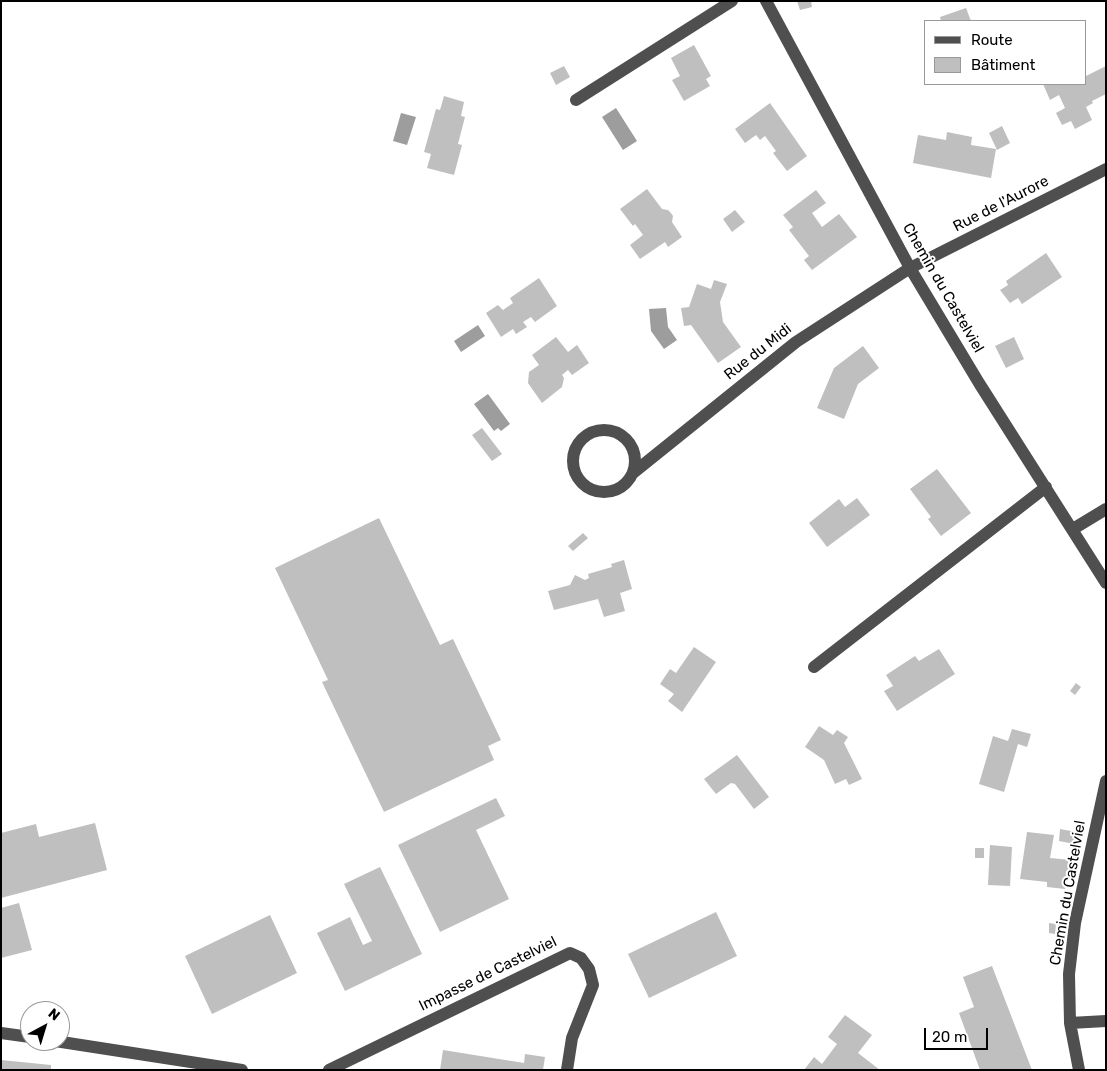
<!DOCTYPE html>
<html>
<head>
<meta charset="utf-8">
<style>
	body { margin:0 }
	#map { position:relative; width:1107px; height:1071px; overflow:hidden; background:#fff; font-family:Rubik,sans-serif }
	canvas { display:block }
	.frame { position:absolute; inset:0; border:2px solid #000; pointer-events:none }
	.legend { position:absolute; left:924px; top:20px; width:162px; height:65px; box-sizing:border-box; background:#fff; border:1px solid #999; margin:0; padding:6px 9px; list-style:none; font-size:15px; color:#000 }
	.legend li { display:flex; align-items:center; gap:10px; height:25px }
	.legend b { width:25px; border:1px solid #999 }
	.north { position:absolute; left:20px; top:1001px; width:50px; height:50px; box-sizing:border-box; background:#fff; border:1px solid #999; border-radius:50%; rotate:39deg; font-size:14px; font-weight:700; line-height:20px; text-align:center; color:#000 }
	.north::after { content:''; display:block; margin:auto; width:18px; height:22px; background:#000; clip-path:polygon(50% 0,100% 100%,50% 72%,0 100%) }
	.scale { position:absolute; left:924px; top:1028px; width:64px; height:22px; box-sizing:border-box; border:2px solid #000; border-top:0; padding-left:6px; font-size:15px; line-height:18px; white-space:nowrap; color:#000; -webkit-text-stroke:4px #fff; paint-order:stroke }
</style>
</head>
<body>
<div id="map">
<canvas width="1107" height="1071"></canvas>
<div class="frame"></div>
<ul class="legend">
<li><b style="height:6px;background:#4f4f4f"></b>Route</li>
<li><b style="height:14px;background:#bfbfbf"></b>Bâtiment</li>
</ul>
<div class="north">N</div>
<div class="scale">20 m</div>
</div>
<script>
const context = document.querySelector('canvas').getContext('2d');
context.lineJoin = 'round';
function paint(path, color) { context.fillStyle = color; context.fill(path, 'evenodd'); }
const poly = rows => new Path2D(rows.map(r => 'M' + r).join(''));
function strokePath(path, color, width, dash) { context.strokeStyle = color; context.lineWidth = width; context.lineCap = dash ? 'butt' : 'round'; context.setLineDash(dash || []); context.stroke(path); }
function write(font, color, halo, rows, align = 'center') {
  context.font = font + ' Rubik,sans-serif'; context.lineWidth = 4; context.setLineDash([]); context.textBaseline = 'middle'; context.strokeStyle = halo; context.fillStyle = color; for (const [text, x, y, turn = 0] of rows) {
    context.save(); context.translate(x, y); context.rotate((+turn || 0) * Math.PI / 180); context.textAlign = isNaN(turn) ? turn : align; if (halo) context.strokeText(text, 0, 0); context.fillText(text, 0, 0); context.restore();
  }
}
paint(poly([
	[616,108,637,141,623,150,602,117],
	[401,113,416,117,407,145,393,141],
	[666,308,668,327,677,340,664,349,651,331,649,309],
	[478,325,485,336,461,352,454,341],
	[488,394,510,424,501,431,498,428,494,431,474,404]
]), '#9d9d9d');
paint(poly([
	[797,1,811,1,812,7,800,10],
	[966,8,971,21,941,21,940,17],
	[694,45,711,76,706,79,710,86,684,101,672,80,680,76,671,58],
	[564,66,570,77,556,85,550,73],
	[1106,66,1106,94,1092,101,1093,103,1086,107,1092,120,1075,129,1071,121,1062,125,1056,113,1065,108,1059,95,1050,100,1043,84,1086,84,1086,76],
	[444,96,464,102,461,116,465,117,458,144,462,145,454,175,427,168,431,154,424,152,436,109,440,110],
	[770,103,807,156,787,171,773,153,776,151,765,136,760,140,756,135,745,143,735,129],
	[1002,126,1010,143,997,150,989,133],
	[947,132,972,137,971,145,996,149,991,178,913,163,918,135,946,140],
	[647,189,662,209,668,210,671,213,673,216,672,222,682,237,668,247,665,242,640,259,630,245,643,235,635,224,633,226,620,209],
	[816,190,826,203,812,213,822,227,839,214,857,237,812,270,804,260,809,256,789,230,793,227,783,215],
	[735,210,745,222,732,232,723,219],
	[1046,253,1062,277,1022,304,1018,298,1010,303,1000,290,1008,285,1006,281],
	[539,278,557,306,535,322,531,317,523,322,527,327,516,334,513,329,501,337,486,313,498,305,503,310,513,303,510,298],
	[714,280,727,284,720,302,723,322,741,347,718,363,691,325,684,326,681,308,689,307,697,284,711,289],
	[556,337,568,352,577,345,589,363,572,375,568,370,562,375,564,378,562,387,542,403,528,383,529,372,539,365,532,355],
	[1014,337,1024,359,1006,368,995,346],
	[863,346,879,368,858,384,844,419,817,408,834,368],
	[482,428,502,454,492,461,472,435],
	[937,469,971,513,941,536,928,519,931,517,910,489],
	[857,498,870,515,827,547,809,523,839,499,845,507],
	[379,518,440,645,453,639,501,740,488,746,494,760,384,812,322,682,328,680,275,568],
	[583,533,588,538,573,551,568,546],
	[624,560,632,589,620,593,625,611,604,617,598,599,554,610,548,591,570,585,575,575,585,580,589,578,588,574,612,567,611,564],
	[694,647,716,662,682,712,668,701,674,694,660,684,670,669,676,673],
	[939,649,955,674,897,711,884,691,893,686,886,675,915,656,919,661],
	[1076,683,1081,687,1075,695,1070,691],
	[819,726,833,735,837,730,848,737,844,743,862,779,849,785,846,779,835,784,824,760,805,747],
	[1012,729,1031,734,1027,747,1018,744,1004,792,979,784,993,736,1008,741],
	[737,755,769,797,754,809,735,784,731,783,716,794,704,779],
	[496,798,505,816,476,830,509,899,440,932,398,845],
	[95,823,107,870,1,898,1,833,36,824,39,837],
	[1060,829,1076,832,1074,844,1059,841],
	[1027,832,1054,835,1050,858,1071,860,1065,889,1047,887,1047,882,1020,879],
	[990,845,1012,847,1010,886,988,885],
	[975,848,984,848,984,858,975,858],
	[380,867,422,954,345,991,317,933,350,917,363,945,372,941,344,884],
	[19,903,32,950,1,958,1,908],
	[716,912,737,956,649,998,628,954],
	[270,915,297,973,212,1014,185,956],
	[1049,923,1056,924,1055,934,1049,933],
	[992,966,1032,1070,980,1070,959,1013,974,1007,963,977],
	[845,1015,872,1035,858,1053,880,1070,804,1070,814,1057,822,1064,837,1044,828,1037],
	[443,1050,524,1063,525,1054,545,1057,543,1070,440,1070],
	[1,1060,51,1065,51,1070,1,1070]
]), '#bfbfbf');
strokePath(poly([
	[766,1,910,268,979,383,1106,583],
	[576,100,732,1],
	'573 461a31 31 0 1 1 62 0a31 31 0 1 1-62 0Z',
	[633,473,796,342,910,268,1106,169],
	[1073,529,1106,509],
	[814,667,1046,487],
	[1070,1023,1106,1021],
	[1,1033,30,1037],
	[55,1041,242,1070],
	[329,1070,570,953,581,958,589,969,593,985,572,1038,567,1070],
	[1079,1070,1070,1023,1069,974,1075,923,1106,781]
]), '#4f4f4f', 12);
write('15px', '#000', '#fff', [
	["Rue de l'Aurore",1001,204,-27],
	["Chemin du Castelviel",943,288,60],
	["Rue du Midi",758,352,-38],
	["Chemin du Castelviel",1068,893,-80],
	["Impasse de Castelviel",488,974,-26]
]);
</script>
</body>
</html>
